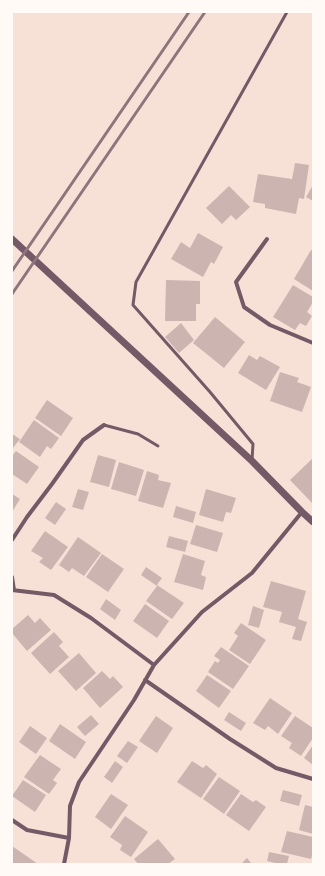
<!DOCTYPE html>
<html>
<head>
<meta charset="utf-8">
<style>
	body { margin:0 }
	#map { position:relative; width:325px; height:876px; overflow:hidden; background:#f7e1d7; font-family:Spectral,serif }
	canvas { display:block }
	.frame { position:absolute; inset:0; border:13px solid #fffaf5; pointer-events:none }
</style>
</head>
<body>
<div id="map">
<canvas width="325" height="876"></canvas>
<div class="frame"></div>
</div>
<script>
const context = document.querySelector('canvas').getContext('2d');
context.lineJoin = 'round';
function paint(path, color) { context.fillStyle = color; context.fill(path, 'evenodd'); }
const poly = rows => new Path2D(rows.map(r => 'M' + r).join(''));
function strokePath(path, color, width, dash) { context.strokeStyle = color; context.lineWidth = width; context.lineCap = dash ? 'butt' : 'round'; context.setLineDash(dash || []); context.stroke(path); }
paint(poly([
	[295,163,309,165,304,199,299,198,296,214,265,208,265,204,253,202,258,174,292,179],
	[313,185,313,201,306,197],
	[229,186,250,207,236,220,231,215,222,224,206,208],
	[198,233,223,247,214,264,211,262,203,277,171,259,181,242,190,248],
	[311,250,313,251,313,291,294,279],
	[166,280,200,281,200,304,196,304,196,321,165,321],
	[293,285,313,297,313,302,307,312,312,316,306,326,300,323,295,330,273,317],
	[215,317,245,342,224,368,193,343],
	[181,323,194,340,179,353,165,337],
	[249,355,257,360,260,356,280,367,266,390,238,373],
	[280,372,299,378,297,382,311,387,302,412,270,401],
	[47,400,73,418,61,436,35,418],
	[34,420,59,438,51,449,47,446,40,457,19,442],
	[12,434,20,439,13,448,12,448],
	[16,451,39,467,27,484,12,474,12,456],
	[98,455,116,460,109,487,90,482],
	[313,458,313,504,290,480],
	[119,462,144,470,136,496,111,489],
	[147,471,159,475,158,480,171,483,163,508,138,501],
	[78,489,89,492,83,510,72,507],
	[206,489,236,498,231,513,226,512,223,522,199,515],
	[12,494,20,499,12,512],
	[56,502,66,509,55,525,45,518],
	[176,506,196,512,193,523,173,517],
	[196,525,223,533,217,552,190,544],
	[45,531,68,547,51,570,39,562,43,558,31,551],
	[169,536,188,541,185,552,166,547],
	[78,537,101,553,84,576,72,568,69,572,59,565],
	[102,554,124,569,108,592,86,577],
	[183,554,205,561,201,575,206,577,203,590,174,582],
	[146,567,162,578,157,585,184,603,172,619,146,601,157,586,141,575],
	[271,581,306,591,298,619,307,622,301,641,292,639,296,627,279,622,282,612,263,607],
	[106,599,121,610,115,620,100,609],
	[145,604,169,621,157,638,133,621],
	[253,606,264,610,259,628,248,625],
	[28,615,35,623,40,618,51,630,27,651,12,633,12,629],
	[241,623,266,640,250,664,229,650,238,636,234,633],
	[54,632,63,642,59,646,69,657,50,674,31,653],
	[221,647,249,666,233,689,208,672,215,661,218,663,220,660,214,656],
	[79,653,96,673,76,691,58,671],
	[102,671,110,679,113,676,123,687,100,708,83,688],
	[207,675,231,691,219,708,196,691],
	[270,698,292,713,278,734,268,726,265,730,253,723],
	[229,712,246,723,241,731,224,720],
	[91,715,99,724,85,736,77,727],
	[156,716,173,728,157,753,139,741],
	[295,716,313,728,313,738,301,756,289,748,292,743,281,736],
	[60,724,86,742,75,759,49,741],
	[30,726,47,738,36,754,19,742],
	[128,741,138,747,127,763,117,756],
	[313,745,313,765,304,758],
	[40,755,61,769,53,780,57,783,49,794,24,777],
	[115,761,123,767,112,783,104,777],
	[192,761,203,768,206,765,217,774,201,798,177,782],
	[219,777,240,791,224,814,203,799],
	[23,780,46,795,35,812,12,796],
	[283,790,302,795,299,806,280,801],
	[111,794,128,805,111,829,95,817],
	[241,794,253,802,256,800,266,807,249,831,226,815],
	[305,805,313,807,313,834,299,830],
	[125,816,148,832,131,857,120,850,122,845,110,837],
	[287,831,313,837,313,852,311,859,281,852],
	[158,839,175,859,168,864,138,864,134,859],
	[12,846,38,864,12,864],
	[269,852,289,856,287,864,279,864,267,861],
	[247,858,252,864,241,864]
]), '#ccb4b1');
strokePath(poly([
	[104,425,138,434,158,446],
	[252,460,253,444,210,392,133,305,136,282,287,12]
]), '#755966', 3);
strokePath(poly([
	[267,239,236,282,244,307,270,325,313,343],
	[12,540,27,517,52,484,83,440,104,425],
	[12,577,14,590],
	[12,590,54,595,91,618,154,665],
	[145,680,230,739,276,768,313,779],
	[12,820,27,830,69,838],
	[64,864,69,838,70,806,79,782,134,700,154,665,202,612,252,573,302,512]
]), '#755966', 4);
strokePath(poly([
	[12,239,252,461,302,512,313,522]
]), '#755966', 7);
strokePath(poly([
	[12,271,189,12],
	[12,294,205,12]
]), '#8f747c', 3);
</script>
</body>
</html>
